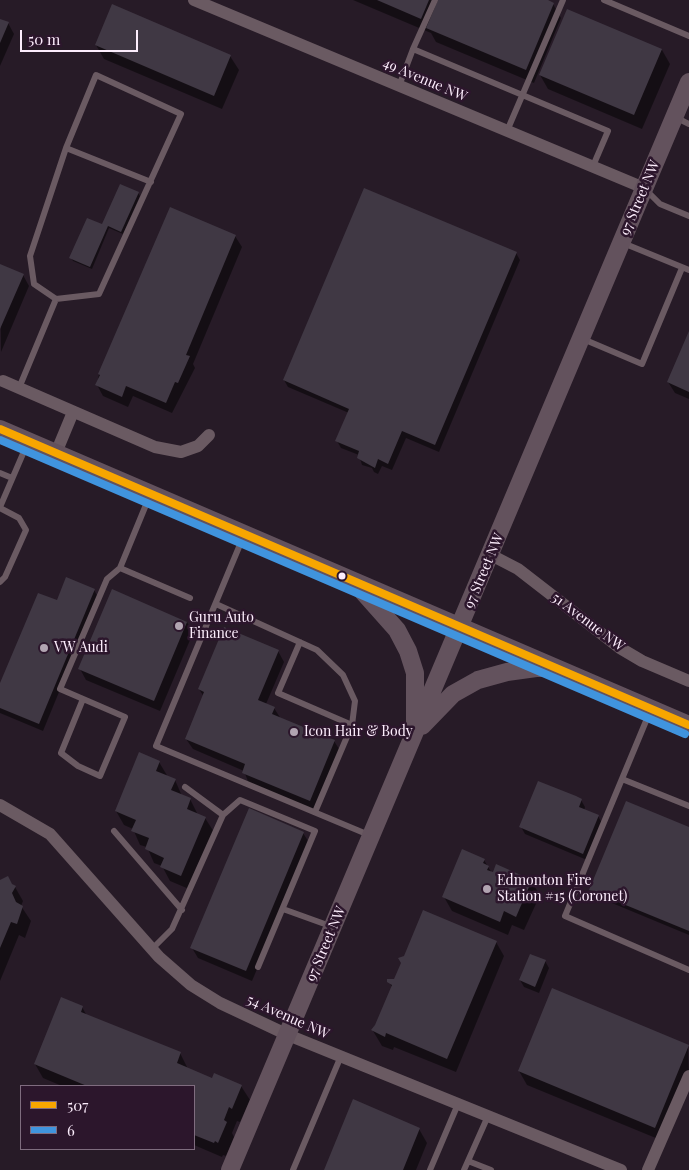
<!DOCTYPE html>
<html>
<head>
<meta charset="utf-8">
<style>
	body { margin:0 }
	#map { position:relative; width:689px; height:1170px; overflow:hidden; background:#271b27; font-family:"Playfair Display",serif }
	canvas { display:block }
	.legend { position:absolute; left:20px; top:1085px; width:175px; height:65px; box-sizing:border-box; background:#2c162c; border:1px solid #7f6c7f; margin:0; padding:6px 9px; list-style:none; font-size:15px; color:#fcedfc }
	.legend li { display:flex; align-items:center; gap:10px; height:25px }
	.legend b { width:25px; border:1px solid #7f6c7f }
	.scale { position:absolute; left:20px; top:30px; width:118px; height:22px; box-sizing:border-box; border:2px solid #fcedfc; border-top:0; padding-left:6px; font-size:15px; line-height:18px; white-space:nowrap; color:#fcedfc; -webkit-text-stroke:4px #2c162c; paint-order:stroke }
</style>
</head>
<body>
<div id="map">
<canvas width="689" height="1170"></canvas>
<ul class="legend">
<li><b style="height:6px;background:#f7a600"></b>507</li>
<li><b style="height:6px;background:#4094de"></b>6</li>
</ul>
<div class="scale">50 m</div>
</div>
<script>
const context = document.querySelector('canvas').getContext('2d');
context.lineJoin = 'round';
function paint(path, color) { context.fillStyle = color; context.fill(path, 'evenodd'); }
const poly = rows => new Path2D(rows.map(r => 'M' + r).join(''));
function strokePath(path, color, width, dash) { context.strokeStyle = color; context.lineWidth = width; context.lineCap = dash ? 'butt' : 'round'; context.setLineDash(dash || []); context.stroke(path); }
function write(font, color, halo, rows, align = 'center') {
  context.font = font + ' "Playfair Display",serif'; context.lineWidth = 5; context.setLineDash([]); context.textBaseline = 'middle'; context.strokeStyle = halo; context.fillStyle = color; for (const [text, x, y, turn = 0] of rows) {
    context.save(); context.translate(x, y); context.rotate((+turn || 0) * Math.PI / 180); context.textAlign = isNaN(turn) ? turn : align; if (halo) context.strokeText(text, 0, 0); context.fillText(text, 0, 0); context.restore();
  }
}
paint(poly([
	[353,0,545,0,553,4,561,18,534,83,436,42,431,33],
	[0,20,8,23,14,34,0,66],
	[96,45,230,56,239,70,222,109,104,59],
	[662,50,670,64,642,129,548,89,540,75],
	[138,193,140,196,123,234,109,228,92,269,73,261,71,258],
	[235,236,242,247,193,364,195,368,172,413,133,396,128,407,103,396,97,385,99,374],
	[516,253,520,260,439,452,406,438,392,470,382,466,378,474,374,472,372,468,362,465,359,455,341,448,337,441,349,413,288,387,284,380],
	[0,265,23,275,29,286,1,352],
	[689,334,689,399,675,393,668,382],
	[94,590,98,597,43,731,0,713,0,686,58,601],
	[187,622,193,633,160,711,86,680,80,669],
	[278,651,284,662,266,704,274,708,281,719,334,741,341,752,316,811,249,784,244,771,193,749,186,739,204,697,199,689],
	[159,762,168,777,175,780,182,796,190,799,198,815,205,818,214,832,189,889,170,881,162,866,154,863,147,847,140,845,133,829,124,825,116,811],
	[581,800,585,807,584,811,598,816,602,823,587,860,525,834,521,827],
	[689,828,689,935,595,896,591,889],
	[303,833,310,844,252,981,198,958,192,948],
	[484,860,493,875,531,881,540,895,524,930,512,925,508,935,452,911,444,897],
	[0,882,15,887,23,901,21,906,31,921,25,938,19,935,0,981],
	[496,942,504,956,456,1072,394,1047,393,1050,382,1046,373,1031,392,988,389,980,395,981],
	[545,961,549,968,539,993,524,987,520,980],
	[82,1007,87,1016,180,1053,188,1069,213,1080,241,1086,250,1100,240,1122,237,1121,232,1133,234,1137,226,1156,223,1155,222,1157,194,1145,194,1086,62,1086,43,1078,35,1064],
	[688,1046,689,1078,663,1141,527,1085,519,1071],
	[419,1129,427,1143,416,1170,325,1170]
]), '#0007');
paint(poly([
	[377,0,429,0,421,19],
	[438,0,548,0,554,3,526,70,426,28],
	[112,4,231,55,214,96,95,45],
	[567,9,662,49,634,115,539,75],
	[0,19,9,22,0,43],
	[120,184,139,192,121,232,108,226,90,267,69,258,87,218,102,224],
	[364,188,517,252,435,445,402,431,388,464,378,459,375,468,357,458,359,451,335,441,349,409,283,380],
	[170,207,236,235,186,355,190,356,178,383,175,382,166,403,126,386,122,397,95,385,100,375,98,374],
	[0,264,24,274,0,329],
	[689,331,689,392,667,382],
	[66,577,95,589,39,724,0,708,0,683,38,593,57,600],
	[112,589,187,622,154,701,78,669],
	[224,627,279,650,258,700,275,707,272,714,335,740,310,801,242,773,245,764,185,739,204,692,198,689],
	[139,752,160,761,156,771,176,779,171,790,191,798,187,809,206,817,181,876,160,867,164,858,145,849,149,838,131,831,136,820,115,811],
	[538,781,576,796,582,799,579,807,599,815,583,854,519,827],
	[626,801,689,827,689,931,589,890],
	[249,808,304,832,246,971,190,948],
	[462,849,485,859,483,863,489,866,487,870,493,872,496,864,532,880,516,917,504,911,500,922,442,897],
	[8,876,12,884,16,886,12,893,16,902,23,906,17,924,11,922,0,948,0,880],
	[423,910,497,941,447,1059,386,1033,385,1037,371,1030,375,1025,392,985,387,982,387,979,394,979,401,963,398,958,404,956],
	[530,954,546,960,535,987,519,980],
	[552,988,689,1045,655,1128,518,1071],
	[61,997,83,1006,81,1012,181,1052,177,1063,212,1078,214,1073,242,1085,232,1109,229,1107,224,1120,227,1122,218,1143,215,1141,214,1143,194,1135,194,1086,87,1086,34,1064],
	[353,1099,420,1128,403,1170,324,1170]
]), '#403844');
strokePath(poly([
	[604,0,689,36],
	[413,49,435,0],
	[399,86,413,49,608,131,593,166],
	[677,118,689,124],
	[507,131,563,0],
	[66,148,151,182],
	[645,189,660,204,689,216],
	[623,243,689,270],
	[583,339,642,364,682,268],
	[19,388,56,299,34,284,30,256,66,148,96,75,181,114,99,294,56,299],
	[0,473,12,478],
	[150,495,120,568,190,598],
	[0,507,28,442],
	[0,508,19,518,26,530,5,577,0,582],
	[244,535,156,746,369,835],
	[216,604,317,650,343,675,355,701,352,725,315,812],
	[300,642,278,693,352,725],
	[83,699,61,753,78,766,100,776,125,717,60,689,107,579,120,568],
	[651,709,565,916,689,970],
	[622,779,689,806],
	[185,787,223,815],
	[114,831,182,910],
	[283,909,333,927],
	[152,949,172,929,223,815,240,800,315,831,258,967],
	[488,1116,468,1161,491,1170],
	[293,1170,341,1056],
	[430,1170,458,1104],
	[464,1170,468,1161]
]), '#6a5a62', 6);
strokePath(poly([
	[194,0,644,188],
	[3,381,155,447,181,452,198,446,209,435],
	[56,453,73,412],
	[491,555,518,569,620,648,642,661,689,681],
	[0,805,50,834,159,957,191,985,220,1003,288,1035,621,1170],
	[648,1170,689,1076]
]), '#6a5a62', 12);
strokePath(poly([
	[0,429,689,725],
	[357,585,397,630,408,651,415,673,415,725],
	[422,726,453,694,478,680,507,672,536,668,552,668],
	[230,1170,689,82]
]), '#63525d', 18);
strokePath(poly([
	[0,429,689,725]
]), '#f7a600', 8);
strokePath(poly([
	[0,440,685,734]
]), '#4094de', 8);
for (const [x, y, r, color] of [
	[342,576,4.5,"#fcedfc"],
	[179,626,5,"#b1a4b1"],
	[44,648,5,"#b1a4b1"],
	[294,732,5,"#b1a4b1"],
	[487,889,5,"#b1a4b1"]
]) { const dot = new Path2D(); dot.arc(x, y, r, 0, 2 * Math.PI); context.fillStyle = color; context.fill(dot); strokePath(dot, '#2c162c', 2); }
write('14px', '#fcedfc', '#2c162c', [
	["49 Avenue NW",425,80,23],
	["97 Street NW",640,198,-67],
	["97 Street NW",484,571,-67],
	["51 Avenue NW",588,622,37],
	["97 Street NW",326,944,-67],
	["54 Avenue NW",288,1017,24]
]);
write('14px', '#fcedfc', '#2c162c', [
	["Guru Auto",189,618],
	["Finance",189,634],
	["VW Audi",54,648],
	["Icon Hair & Body",304,732],
	["Edmonton Fire",497,881],
	["Station #15 (Coronet)",497,897]
], 'left');
</script>
</body>
</html>
